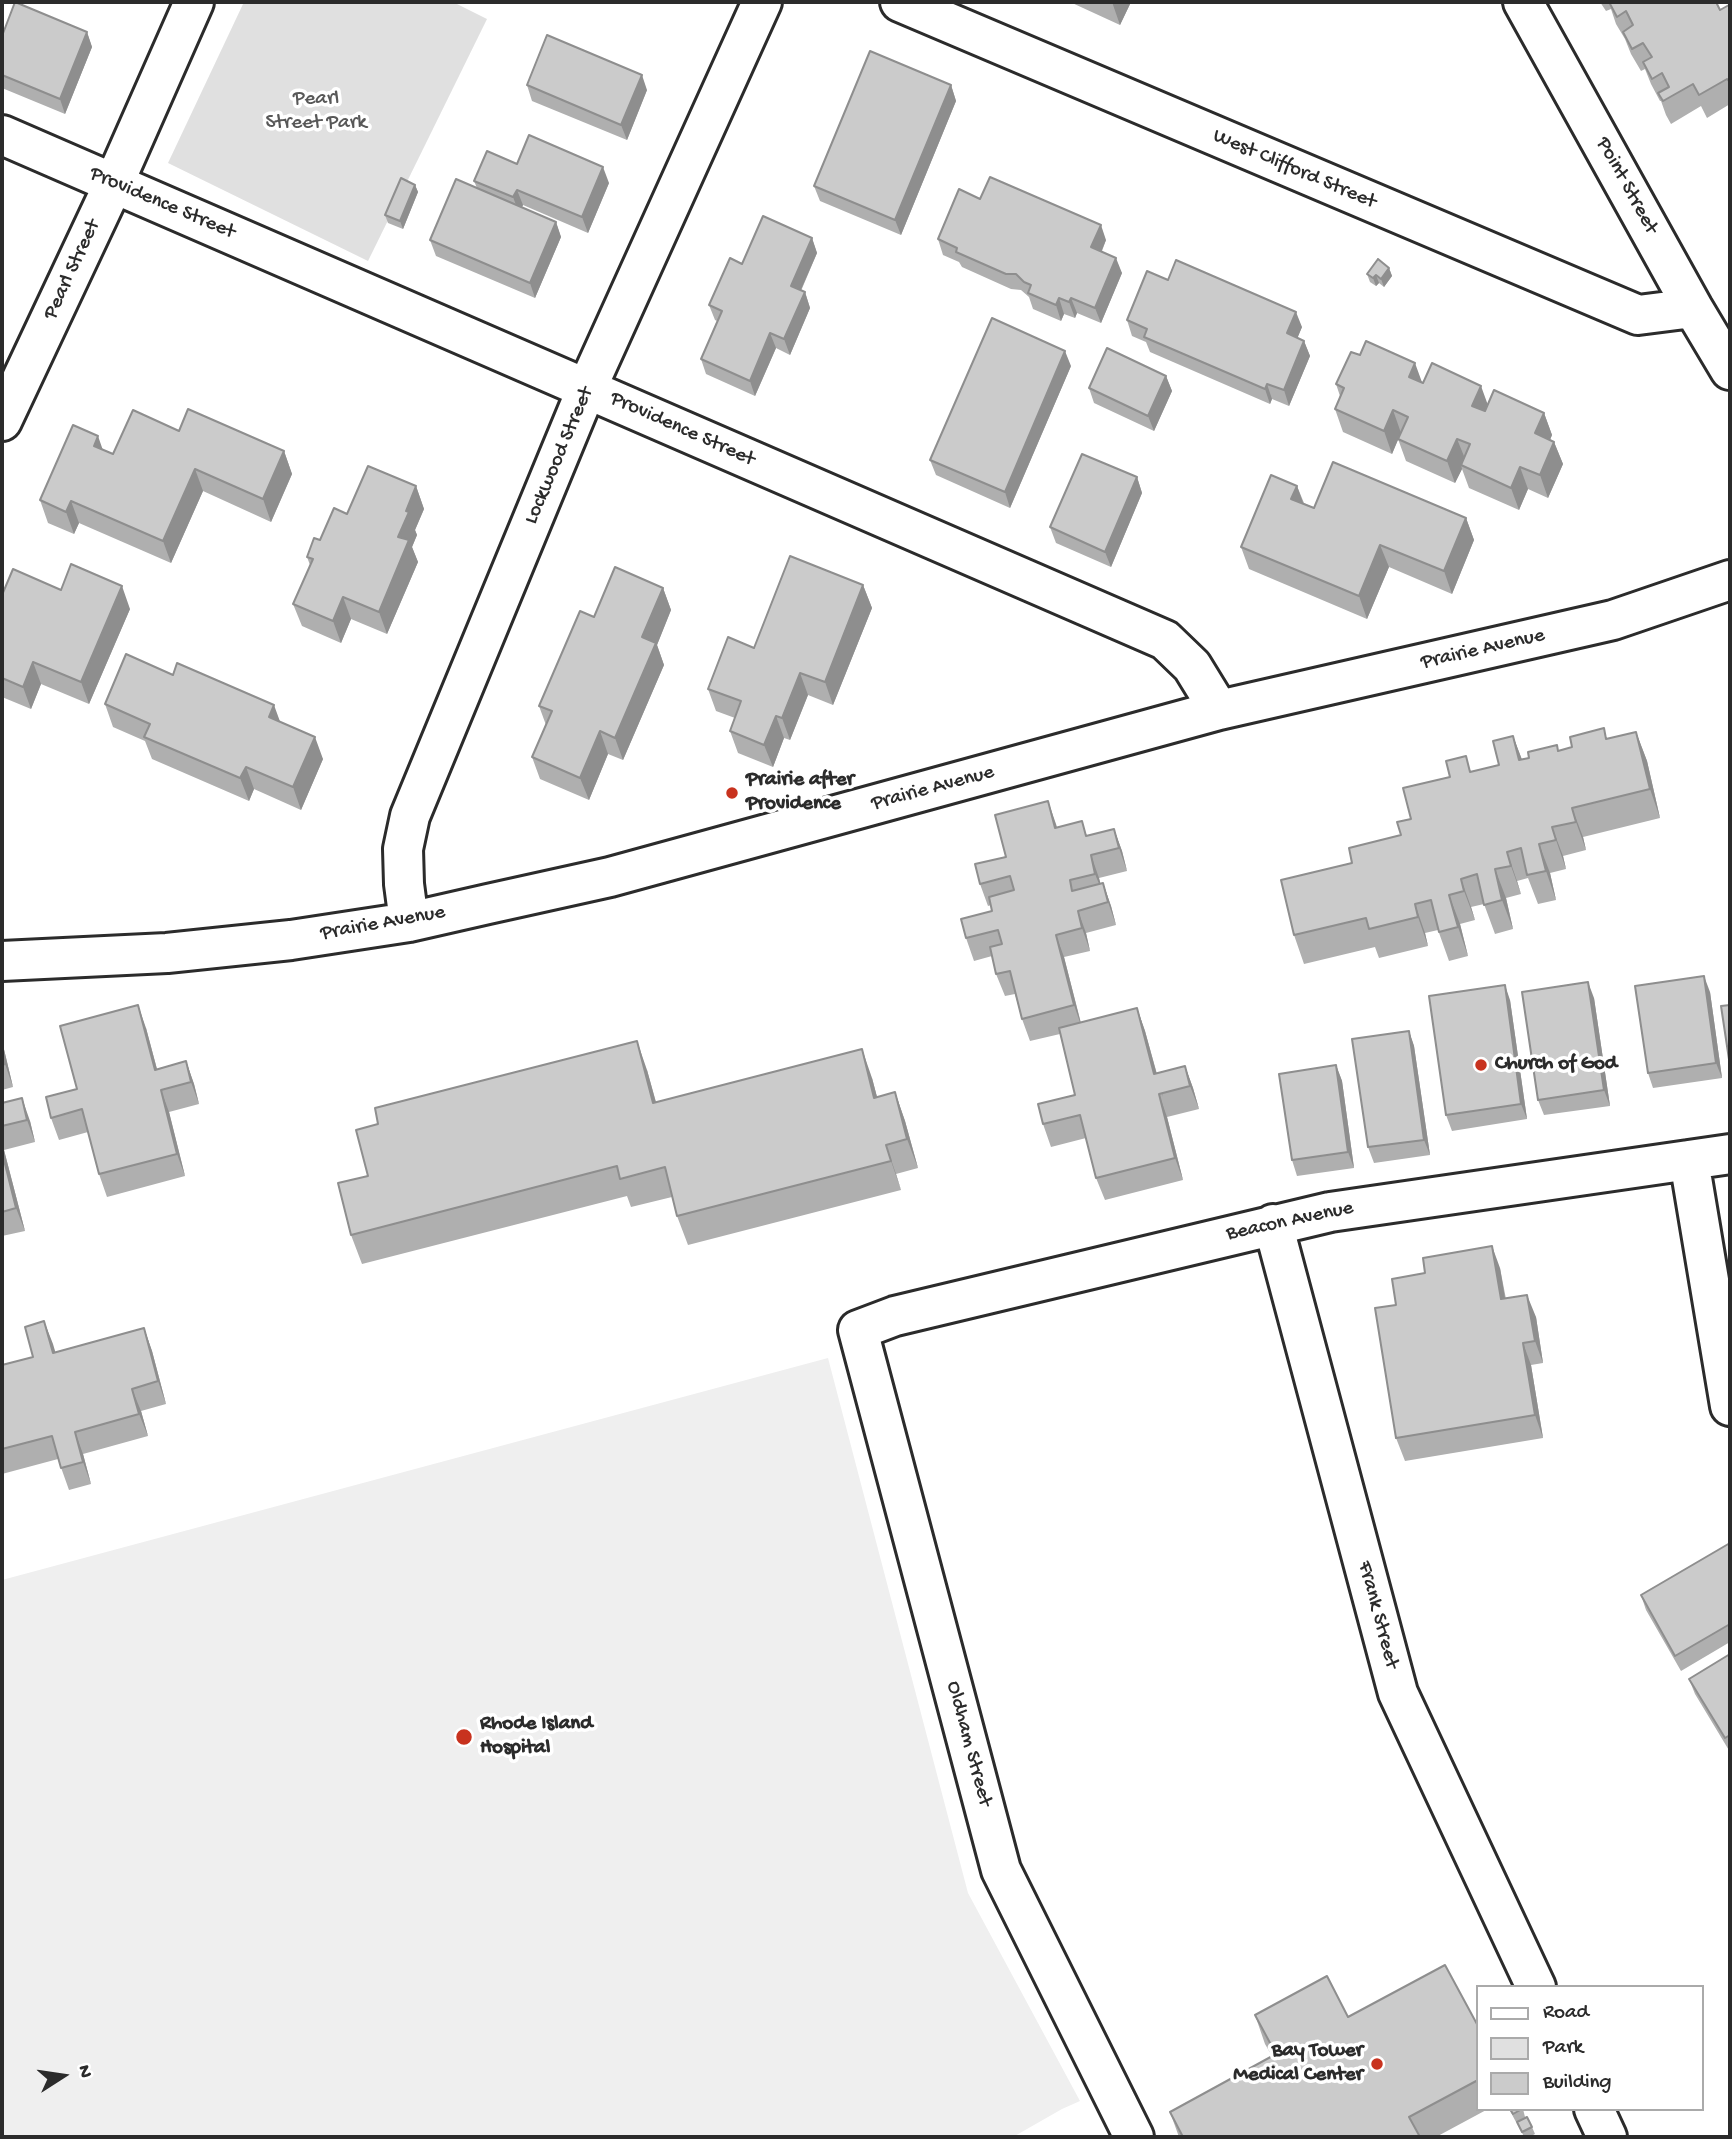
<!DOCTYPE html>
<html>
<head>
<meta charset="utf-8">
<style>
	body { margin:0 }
	#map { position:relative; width:1732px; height:2139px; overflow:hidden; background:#fff; font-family:"Gochi Hand",sans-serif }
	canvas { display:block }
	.frame { position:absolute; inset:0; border:4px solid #2b2b2b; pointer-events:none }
	.legend { position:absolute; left:1476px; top:1985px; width:228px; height:126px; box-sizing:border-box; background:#fff; border:2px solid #aaa; margin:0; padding:9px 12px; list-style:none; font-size:21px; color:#2b2b2b }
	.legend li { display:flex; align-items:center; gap:14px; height:35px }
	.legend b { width:35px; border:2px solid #aaa }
	.north { position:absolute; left:28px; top:2041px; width:70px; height:70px; -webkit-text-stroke:5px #fff; paint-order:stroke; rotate:78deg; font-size:19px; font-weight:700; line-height:28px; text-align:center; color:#2b2b2b }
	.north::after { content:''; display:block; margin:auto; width:24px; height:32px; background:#2b2b2b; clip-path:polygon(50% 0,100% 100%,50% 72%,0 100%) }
</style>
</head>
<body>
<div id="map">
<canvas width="1732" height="2139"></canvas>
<div class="frame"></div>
<ul class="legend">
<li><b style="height:9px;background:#fff"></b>Road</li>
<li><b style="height:19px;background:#e0e0e0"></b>Park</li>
<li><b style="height:19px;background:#cbcbcb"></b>Building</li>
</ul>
<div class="north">N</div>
</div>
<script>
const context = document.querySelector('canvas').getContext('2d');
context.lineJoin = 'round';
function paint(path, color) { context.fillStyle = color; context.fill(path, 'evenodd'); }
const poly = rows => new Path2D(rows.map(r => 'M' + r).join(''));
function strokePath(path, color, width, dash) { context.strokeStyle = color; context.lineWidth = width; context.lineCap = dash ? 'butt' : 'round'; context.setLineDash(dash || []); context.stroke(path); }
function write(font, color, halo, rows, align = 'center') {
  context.font = font + ' "Gochi Hand",sans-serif'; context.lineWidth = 7; context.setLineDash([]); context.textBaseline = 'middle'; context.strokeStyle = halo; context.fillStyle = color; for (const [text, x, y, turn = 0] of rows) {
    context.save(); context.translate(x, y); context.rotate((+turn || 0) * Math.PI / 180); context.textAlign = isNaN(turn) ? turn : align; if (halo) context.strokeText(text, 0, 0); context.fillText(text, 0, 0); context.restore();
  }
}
paint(poly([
	[828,1358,968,1893,1080,2101,1062,2109,1013,2137,2,2137,2,1580]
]), '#efefef');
paint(poly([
	[244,2,453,2,487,19,368,261,168,163]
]), '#e0e0e0');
const minor = poly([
	[900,2,1638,315,1693,308],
	[1523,2,1693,308,1730,370],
	[2,135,1165,640,1192,666,1219,710],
	[2,421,114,183,194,2],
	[409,922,404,884,403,849,410,816,587,388,762,2],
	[2,961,167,953,291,940,409,922,488,904,610,877,1219,710,1613,620,1730,580],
	[1689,1160,1730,1406],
	[1273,1224,1398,1693,1536,1987],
	[1594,2109,1607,2137],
	[1134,2137,1001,1870,858,1330,895,1316,1330,1212,1730,1154]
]);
strokePath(minor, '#2b2b2b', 44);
strokePath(minor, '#fff', 38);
paint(poly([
	[1070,2,1131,2,1120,25],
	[1600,2,1716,2,1720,10,1730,8,1730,104,1707,118,1701,106,1671,124,1666,115,1661,101,1660,101,1651,84,1645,69,1641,71,1631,54,1625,39,1616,24,1611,9,1606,11],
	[87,32,92,47,65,114,2,88,2,36],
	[527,85,647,90,627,140,532,101],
	[951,85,956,101,901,235,820,201,814,186],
	[517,164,609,183,588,233,523,205,522,207,556,222,561,237,535,298,436,256,430,240,477,188,474,181],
	[415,185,418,192,403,229,388,223,385,215],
	[812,238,817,253,801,291,805,292,810,308,790,355,776,348,755,396,706,374,701,359,717,321,715,320,709,305,742,264],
	[938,239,1106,240,1102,251,1122,273,1101,323,1077,313,1075,318,1064,314,1061,321,1033,309,1029,297,1021,290,1011,289,962,267,959,262,943,255],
	[1389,268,1392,276,1384,287,1379,283,1376,286,1370,282,1367,274],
	[1168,280,1302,327,1297,338,1304,341,1310,356,1289,406,1272,399,1270,404,1150,352,1146,342,1132,336,1127,320],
	[1071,366,1010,508,936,475,930,460],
	[1166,376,1172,391,1154,431,1094,403,1089,388],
	[1422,383,1488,404,1544,413,1552,435,1550,440,1554,442,1563,464,1548,498,1528,489,1519,510,1469,488,1462,469,1455,483,1406,461,1398,439,1392,454,1343,432,1335,409,1340,396,1336,384],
	[179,431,284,451,292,474,271,522,203,491,171,563,79,523,74,534,48,523,40,500,103,450,113,454],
	[1137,477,1142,493,1111,567,1056,543,1050,527],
	[416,486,424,509,415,530,417,535,412,547,418,562,387,634,351,619,341,643,302,626,293,604,310,565,307,557,320,540,347,514],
	[1297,486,1304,503,1314,508,1466,518,1474,540,1452,594,1389,567,1367,619,1249,569,1241,547],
	[863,585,872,608,833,705,808,695,790,740,784,738,773,767,738,753,730,731,735,718,716,711,708,689,754,648],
	[663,588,671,610,657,645,664,665,623,760,608,754,589,800,540,779,532,757,546,725,539,706,594,617],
	[61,590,130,609,89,704,41,684,31,709,2,697,2,595],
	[105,704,280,722,323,759,301,810,254,789,249,801,152,759,145,741,113,727],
	[1636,732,1647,761,1660,818,1583,837,1586,850,1563,856,1566,869,1550,873,1556,900,1538,904,1528,878,1517,881,1521,894,1506,898,1513,929,1495,934,1484,904,1471,907,1475,920,1460,924,1468,956,1449,961,1438,930,1425,933,1428,946,1379,958,1375,947,1304,964,1294,935,1352,863,1401,835,1411,819,1471,772,1499,765,1513,736,1522,760],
	[1057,827,1087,836,1114,829,1122,851,1127,871,1099,878,1100,884,1103,883,1111,906,1116,925,1086,933,1090,951,1064,957,1081,1023,1137,1008,1145,1031,1157,1074,1185,1066,1193,1088,1199,1109,1167,1117,1183,1180,1105,1200,1096,1178,1086,1138,1051,1147,1043,1124,1075,1095,1060,1034,1030,1041,1022,1019,1015,994,1005,996,996,974,992,956,974,961,966,938,992,911,991,905,988,906,980,884,1006,857],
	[1710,992,1722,1078,1653,1088,1648,1073],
	[1594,998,1610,1106,1544,1115,1538,1100],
	[1510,1000,1527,1119,1452,1131,1446,1115],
	[146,1028,157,1069,186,1061,194,1084,199,1104,169,1112,185,1176,107,1197,99,1174,88,1132,59,1140,51,1118,77,1089],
	[1409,1031,1414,1046,1430,1155,1374,1163,1368,1147],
	[2,1041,13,1087,2,1090],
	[1336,1065,1342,1081,1354,1168,1297,1176,1292,1160],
	[647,1070,656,1102,872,1078,877,1097,895,1092,905,1121,918,1168,896,1174,901,1190,688,1245,677,1216,672,1197,631,1207,627,1196,362,1264,351,1235,368,1176],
	[2,1103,30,1121,35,1142,4,1150,25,1231,2,1236],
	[1500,1268,1506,1299,1536,1317,1543,1363,1531,1365,1543,1438,1405,1461,1396,1438,1396,1305],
	[44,1321,55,1352,144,1328,152,1351,166,1404,141,1411,148,1436,83,1454,91,1484,69,1490,58,1459,2,1474,2,1365,33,1357],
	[1730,1543,1730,1642,1681,1671,1646,1610,1641,1595],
	[1730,1654,1730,1752,1695,1694,1689,1679],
	[1255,2015,1348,2017,1478,2026,1478,2109,1488,2109,1436,2137,1179,2137,1170,2112,1272,2056,1265,2044],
	[1509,2109,1523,2109,1525,2117,1516,2122],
	[1517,2122,1532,2127,1535,2134,1529,2137,1524,2137]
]), '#afafaf');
paint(poly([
	[1112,2,1131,2,1120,25],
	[87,32,92,47,65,114,60,99],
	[642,75,647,90,627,140,621,125],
	[951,85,956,101,901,235,895,220],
	[603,167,609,183,588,233,582,217],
	[415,185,418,192,403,229,400,221],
	[517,190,523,205,519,213,513,197],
	[556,222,561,237,535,298,530,283],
	[1101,225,1106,240,1097,262,1091,247],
	[812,238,817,253,796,301,791,286],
	[1116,258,1122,273,1101,323,1095,308],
	[1389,268,1392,276,1384,287,1381,279],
	[1376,275,1379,283,1376,286,1373,278],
	[805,292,810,308,790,355,784,339],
	[1059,298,1064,314,1061,321,1056,305],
	[1071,298,1077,313,1075,318,1069,302],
	[1296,312,1302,327,1293,349,1287,333],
	[770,333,776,348,755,396,750,381],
	[1304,341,1310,356,1289,406,1284,390],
	[1065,351,1071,366,1010,508,1005,492],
	[1415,363,1423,385,1409,377],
	[1166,376,1172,391,1154,431,1148,416],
	[1267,384,1272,399,1270,404,1265,389],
	[1481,386,1489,408,1480,428,1472,406],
	[1393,410,1401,433,1392,454,1384,431],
	[1544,413,1552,435,1543,456,1535,433],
	[98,436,106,459,94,446],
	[1457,439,1466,461,1461,465,1462,469,1455,483,1447,461],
	[1554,442,1563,464,1548,498,1540,475],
	[284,451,292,474,271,522,263,499],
	[1520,467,1528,489,1519,510,1511,488],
	[195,469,203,491,171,563,163,541],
	[1137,477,1142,493,1111,567,1105,552],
	[416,486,424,509,415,530,417,535,412,547,418,562,387,634,379,612,406,511],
	[1297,486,1305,508,1291,499],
	[71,501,79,523,74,534,66,512],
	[1466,518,1474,540,1452,594,1444,571],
	[1380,545,1389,567,1367,619,1359,596],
	[863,585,872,608,833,705,825,682],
	[122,586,130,609,89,704,81,682],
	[663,588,671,610,657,645,664,665,623,760,615,738,642,637],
	[343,597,351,619,341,643,333,621],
	[33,662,41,684,31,709,23,687],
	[800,673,808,695,790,740,782,718],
	[274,705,282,727,269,717],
	[776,716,784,738,773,767,764,745],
	[600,731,608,754,589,800,580,778],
	[1636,732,1647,761,1660,818,1650,789],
	[1513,736,1524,765,1519,760],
	[315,737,323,759,301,810,293,787],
	[246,767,254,789,249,801,240,778],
	[1048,801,1056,824,1064,850,1055,828],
	[1572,808,1583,837,1586,850,1576,822],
	[1552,827,1563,856,1566,869,1556,840],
	[1114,829,1122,851,1127,871,1119,848],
	[1539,844,1550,873,1556,900,1546,871],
	[1507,852,1517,881,1521,894,1511,866],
	[1091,855,1099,878,1104,896,1095,874],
	[1495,869,1506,898,1513,929,1502,900],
	[1461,879,1471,907,1475,920,1464,891],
	[1103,883,1111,906,1116,925,1108,902],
	[1449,895,1460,924,1468,956,1458,927],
	[1415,904,1425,933,1428,946,1418,917],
	[1078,911,1086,933,1090,951,1082,928],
	[1056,935,1064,957,1082,1028,1074,1005],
	[1704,976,1710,992,1722,1078,1716,1063],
	[1588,982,1594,998,1610,1106,1604,1090],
	[1505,985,1510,1000,1527,1119,1521,1104],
	[138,1005,146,1028,163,1092,155,1070],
	[1137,1008,1145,1031,1163,1097,1154,1074],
	[1409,1031,1414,1046,1430,1155,1424,1140],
	[2,1041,13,1087,5,1064,2,1051],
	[637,1041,647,1070,664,1132,653,1103],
	[862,1049,872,1078,885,1127,874,1098],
	[186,1061,194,1084,199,1104,191,1082],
	[1336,1065,1342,1081,1354,1168,1348,1152],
	[1185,1066,1193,1088,1199,1109,1190,1086],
	[161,1090,169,1112,185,1176,177,1154],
	[895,1092,905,1121,918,1168,907,1139],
	[1159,1094,1167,1117,1183,1180,1175,1158],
	[22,1098,30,1121,35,1142,27,1120],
	[2,1145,4,1150,25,1231,16,1208,2,1152],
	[886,1145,896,1174,901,1190,891,1161],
	[1492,1246,1500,1268,1509,1322,1501,1299],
	[1527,1295,1536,1317,1543,1363,1535,1341],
	[44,1321,53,1344,62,1375,53,1353],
	[144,1328,152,1351,166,1404,158,1381],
	[1523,1343,1531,1365,1543,1438,1535,1415],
	[132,1389,141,1411,148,1436,139,1414],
	[75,1432,83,1454,91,1484,83,1462]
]), '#8e8e8e');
const building = poly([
	[15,2,87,32,60,99,2,75,2,36,15,2],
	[1609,2,1716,2,1720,10,1729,5,1730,8,1730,82,1727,79,1699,95,1693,84,1663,101,1658,93,1669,87,1662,73,1652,79,1643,62,1652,57,1643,43,1632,49,1623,32,1633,25,1626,11,1617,17,1609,2],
	[547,35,642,75,621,125,527,85,547,35],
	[870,51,951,85,895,220,814,186,870,51],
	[529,135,603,167,582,217,517,190,513,197,474,181,487,151,517,164,529,135],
	[990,177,1101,225,1091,247,1116,258,1095,308,1071,298,1069,302,1059,298,1056,305,1028,293,1031,285,1024,282,1016,274,1006,274,956,252,957,248,938,239,959,189,980,199,990,177],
	[401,178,415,185,400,221,385,215,401,178],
	[456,179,556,222,530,283,430,240,456,179],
	[763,216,812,238,791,286,805,292,784,339,770,333,750,381,701,359,722,311,709,305,730,258,742,264,763,216],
	[1378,259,1389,268,1381,279,1376,275,1373,278,1367,274,1378,259],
	[1176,260,1296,312,1287,333,1304,341,1284,390,1267,384,1265,389,1144,337,1147,329,1127,320,1147,271,1168,280,1176,260],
	[992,318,1065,351,1005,492,930,460,992,318],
	[1366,341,1415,363,1409,377,1423,383,1432,363,1481,386,1472,406,1485,411,1494,390,1544,413,1535,433,1554,442,1540,475,1520,467,1511,488,1461,465,1470,444,1457,439,1447,461,1398,439,1408,417,1393,410,1384,431,1335,409,1344,388,1336,384,1351,352,1360,355,1366,341],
	[1107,348,1166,376,1148,416,1089,388,1107,348],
	[188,409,284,451,263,499,195,469,163,541,71,501,66,512,40,500,73,425,98,436,94,446,113,454,133,410,179,431,188,409],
	[1082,454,1137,477,1105,552,1050,527,1082,454],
	[1333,462,1466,518,1444,571,1380,545,1359,596,1241,547,1271,475,1297,486,1291,499,1314,508,1333,462],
	[368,466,416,486,406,511,409,512,398,537,409,540,379,612,343,597,333,621,293,604,313,559,307,557,314,538,320,540,334,508,347,514,368,466],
	[790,556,863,585,825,682,800,673,782,718,776,716,764,745,730,731,741,701,708,689,728,637,754,648,790,556],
	[71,564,122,586,81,682,33,662,23,687,2,678,2,595,13,569,61,590,71,564],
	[615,567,663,588,642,637,656,643,615,738,600,731,580,778,532,757,552,711,539,706,580,611,594,617,615,567],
	[126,654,173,675,177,663,274,705,269,717,315,737,293,787,246,767,240,778,144,737,150,724,105,704,126,654],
	[1604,728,1606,739,1636,732,1650,789,1572,808,1576,822,1552,827,1556,840,1539,844,1546,871,1527,875,1521,848,1507,852,1511,866,1495,869,1502,900,1484,905,1477,874,1461,879,1464,891,1449,895,1458,927,1439,932,1431,900,1415,904,1418,917,1369,929,1366,918,1294,935,1281,880,1352,863,1349,848,1401,835,1397,822,1411,819,1403,788,1450,777,1446,761,1466,756,1470,772,1499,765,1493,741,1513,736,1519,760,1529,758,1528,752,1557,745,1558,751,1572,747,1570,737,1604,728],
	[1048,801,1055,828,1082,821,1086,836,1114,829,1119,848,1091,855,1095,874,1070,880,1072,891,1103,883,1108,902,1078,911,1082,928,1056,935,1074,1005,1022,1019,1010,971,996,974,990,947,1002,944,998,930,966,938,961,919,992,911,989,897,1014,890,1010,876,980,884,975,864,1006,857,995,815,1048,801],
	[1704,976,1716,1063,1648,1073,1635,986,1704,976],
	[1588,982,1604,1090,1538,1100,1522,992,1588,982],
	[1505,985,1521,1104,1446,1115,1429,996,1505,985],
	[138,1005,155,1070,186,1061,191,1082,161,1090,177,1154,99,1174,82,1109,51,1118,46,1097,77,1089,60,1026,138,1005],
	[1730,1005,1730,1066,1721,1006,1730,1005],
	[1137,1008,1154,1074,1185,1066,1190,1086,1159,1094,1175,1158,1096,1178,1080,1115,1043,1124,1038,1104,1075,1095,1059,1028,1137,1008],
	[1409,1031,1424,1140,1368,1147,1352,1039,1409,1031],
	[637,1041,653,1103,862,1049,874,1098,895,1092,907,1139,886,1145,891,1161,677,1216,665,1167,620,1179,617,1166,351,1235,338,1183,368,1176,356,1130,378,1124,375,1108,637,1041],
	[2,1051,5,1064,2,1065,2,1051],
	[1336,1065,1348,1152,1292,1160,1279,1074,1336,1065],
	[22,1098,27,1120,2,1126,2,1103,22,1098],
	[2,1152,16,1208,2,1212,2,1152],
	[1492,1246,1501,1299,1527,1295,1535,1341,1523,1343,1535,1415,1396,1438,1375,1308,1396,1305,1392,1279,1425,1273,1423,1258,1492,1246],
	[44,1321,53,1353,144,1328,158,1381,132,1389,139,1414,75,1432,83,1462,61,1468,52,1436,2,1449,2,1365,33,1357,25,1327,44,1321],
	[1730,1543,1730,1624,1675,1656,1641,1595,1730,1543],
	[1730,1654,1730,1735,1725,1738,1689,1679,1730,1654],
	[1445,1965,1478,2026,1478,2080,1409,2117,1420,2137,1183,2137,1170,2112,1276,2054,1255,2015,1327,1976,1348,2017,1445,1965],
	[1510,2109,1522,2109,1513,2114,1510,2109],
	[1527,2117,1532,2127,1522,2132,1517,2122,1527,2117]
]);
paint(building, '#cbcbcb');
strokePath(building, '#8e8e8e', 2);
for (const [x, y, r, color] of [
	[732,793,7,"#c8321e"],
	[1481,1065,7,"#c8321e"],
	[464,1737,9,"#c8321e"],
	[1377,2064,7,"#c8321e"]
]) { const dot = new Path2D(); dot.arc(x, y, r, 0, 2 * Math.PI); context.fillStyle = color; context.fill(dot); strokePath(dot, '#fff', 2.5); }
write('21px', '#585858', '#fff', [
	["Pearl",316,100],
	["Street Park",316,124]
]);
write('21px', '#2b2b2b', '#fff', [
	["West Clifford Street",1294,170,23],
	["Point Street",1626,186,61],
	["Providence Street",162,204,23],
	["Pearl Street",73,270,-65],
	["Providence Street",682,430,24],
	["Lockwood Street",560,456,-67],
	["Prairie Avenue",1483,650,-13],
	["Prairie Avenue",933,789,-15],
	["Prairie Avenue",383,924,-10],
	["Beacon Avenue",1290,1222,-12],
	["Frank Street",1377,1615,75],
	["Oldham Street",968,1744,75]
]);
write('bold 21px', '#2b2b2b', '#fff', [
	["Prairie after",746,781],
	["Providence",746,805],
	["Church of God",1495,1065],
	["Rhode Island",480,1725],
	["Hospital",480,1749],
	["Bay Tower",1363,2052,"right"],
	["Medical Center",1363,2076,"right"]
], 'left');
</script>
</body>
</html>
